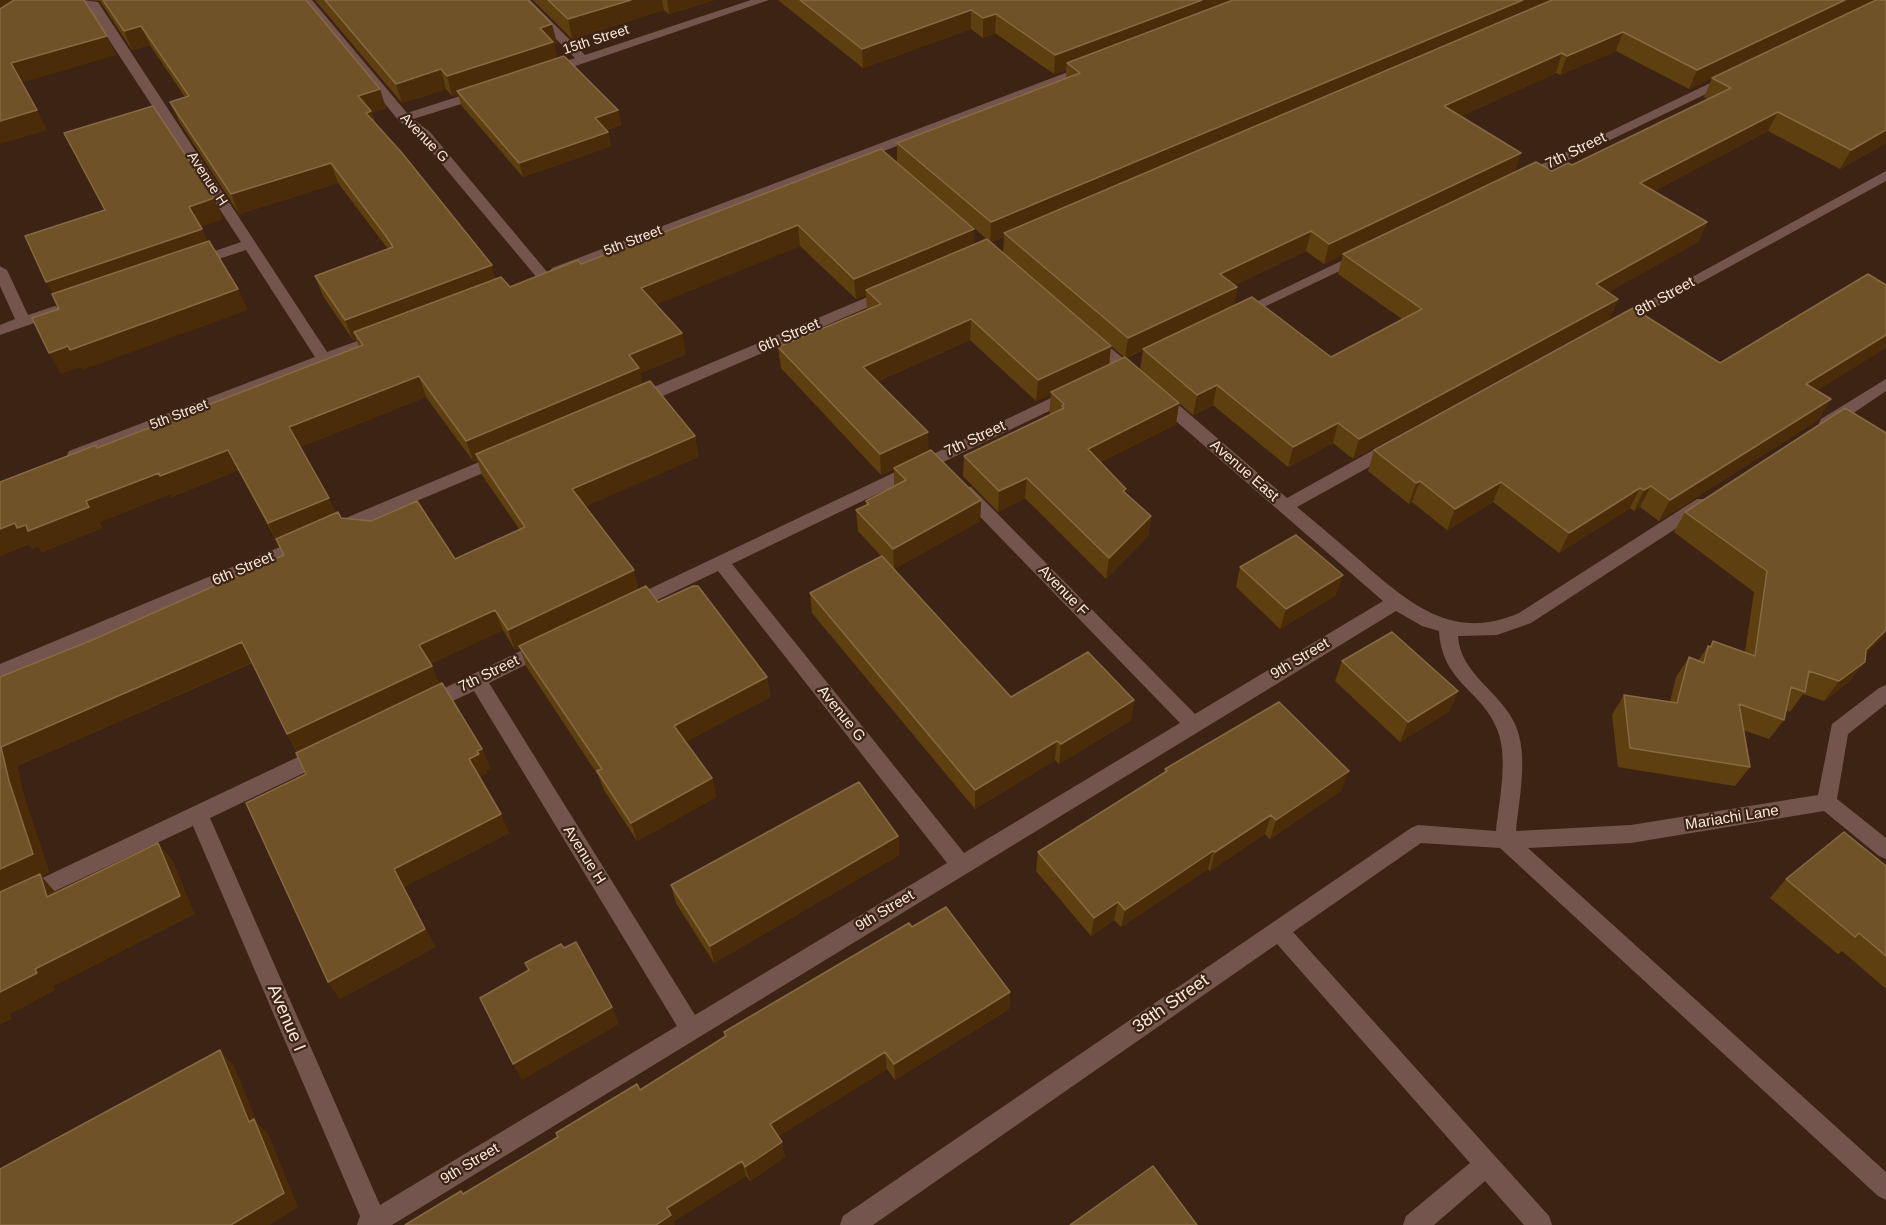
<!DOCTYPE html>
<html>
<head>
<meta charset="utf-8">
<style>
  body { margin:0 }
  canvas { display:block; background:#3d2313 }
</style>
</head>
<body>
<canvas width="1886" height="1225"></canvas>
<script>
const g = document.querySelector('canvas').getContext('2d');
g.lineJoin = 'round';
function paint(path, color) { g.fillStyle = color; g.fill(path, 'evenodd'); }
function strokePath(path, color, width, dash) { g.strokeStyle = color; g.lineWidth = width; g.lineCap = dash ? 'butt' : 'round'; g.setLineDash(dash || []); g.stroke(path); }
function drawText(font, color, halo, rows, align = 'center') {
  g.font = font + ' Arial,sans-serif'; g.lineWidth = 4.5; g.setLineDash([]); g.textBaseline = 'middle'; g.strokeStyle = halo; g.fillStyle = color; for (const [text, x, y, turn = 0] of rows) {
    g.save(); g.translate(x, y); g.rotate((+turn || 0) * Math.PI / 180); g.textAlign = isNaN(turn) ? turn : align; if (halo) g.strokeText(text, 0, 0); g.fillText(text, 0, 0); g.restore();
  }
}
const lane = new Path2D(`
  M83 0 98 2 327 352 382 332 390 337 387 340 75 461 69 459 67 455 69 451 315 357 246 250 194 267 187 263 189 260 241 242Z
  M300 0H312L407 113 479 90H487V96L413 119 430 132 548 273 550 276 548 279H538L420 138 399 121Z
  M517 0H530L585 55 751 0H769L549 75 543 71 545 68 575 58Z
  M1089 64 1093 65V71L562 274H552L550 271 552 268Z
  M1729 74 1733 75V81L1529 179H1519L1517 176Z
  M1886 171V181L1623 325H1613L1610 322Z
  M1362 251 1369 255 1367 258 1243 317H1233L1231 314Z
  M0 266 7 270 28 315 55 306 60 308 62 311 60 314 0 335V325L15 319 0 286Z
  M889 288 894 290 896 293 894 296 642 405 636 406 628 401 630 397Z
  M1091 334 1096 336 1140 372 1142 376 1140 380H1128L1086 342 1083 339Z
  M1886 379V391L1833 427H1821L1819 423 1821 419Z
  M1072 388 1078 389 1080 393 1078 397 732 564 964 853 1180 723 959 495 957 491 959 487H971L1195 714 1383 601 1154 402 1152 398 1154 394H1166L1287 498 1386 443H1398L1400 447 1398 451 1297 507C1320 526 1342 545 1364 564 1410 604 1454 642 1519 613L1697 499H1709L1711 503 1709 507 1531 623 1497 635 1458 636C1460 674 1500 691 1515 724 1529 755 1519 798 1516 831L1631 825 1818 795 1832 724 1879 688 1886 685V704L1848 734 1837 799 1886 838V859L1879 856 1824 811 1631 843 1528 848 1886 1172V1200L1878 1196 1500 848 1421 843 1293 932 1549 1216 1552 1225H1524L1485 1181 1434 1225H1403L1406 1216 1470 1163 1277 944 873 1225H840L843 1216 1411 828 1418 825 1496 831C1499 800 1509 758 1497 729 1482 690 1442 683 1439 631L1422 626 1396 611 392 1225H357L360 1216 193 826 0 917V898L317 748 324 746 331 748 334 754 331 760 210 818 380 1205 677 1026 474 691 427 713 420 710 418 705 420 700 539 642H551L554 647 551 652 489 683 695 1015 947 863 718 571 632 612 626 610 623 605 626 600Z
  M503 452 509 454 511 458 509 462 341 533 335 535 326 529 329 525Z
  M304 537 310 539 313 543 310 547 0 679V664Z`);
const wall = new Path2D(`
  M87 0H306L386 108 372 113 375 122 495 279 510 287 897 163V143L1066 78V70L1054 74 995 33 983 38 971 29 863 68 778 0H1876L1886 143 1840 169 1768 131 1654 191 1707 222 1698 242 1608 292 1618 299 1609 319 1353 459 1333 443 1288 467 1213 405 1193 415 1179 403 1176 424 1100 462 1126 493 1151 516 1148 536 1106 579 1025 498 998 512 963 476 964 456 1051 414 1049 413 1051 394 1036 401 970 340 878 381 929 451 981 500 980 521 894 569 1011 697 1134 700 1131 720 1059 764 1055 760 975 809 812 613 810 593 882 557 858 531 856 510 866 505V501L894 487V469L881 475 781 368 778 347 867 310 866 295 856 299 800 246 656 304 686 354 640 373 642 384 695 436 698 457 585 506 638 589 767 677 770 697 685 742 712 778 716 797 637 841 604 790 598 775 526 666 520 648 515 650 503 630 430 664 440 685 482 749 490 768 486 770 487 773 480 777 509 833 404 887 435 947 340 999 328 982 306 774 297 752 287 734 252 663 17 766 25 800 49 872 41 876 56 893 158 843 173 862 194 914 53 986 55 990 9 1014 11 1019 0 1024V677L90 641 284 555 238 470 172 497 170 494 99 522 102 528 42 552 38 546 32 549 29 544 0 556V482L97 448 359 347 356 339 353 340 323 296 315 276 388 249 338 183 239 214 179 121 170 102 185 97 150 45 132 50 100 1ZM1616 51 1689 89 1712 78 1704 97 1707 99 1572 165 1552 171 1515 172 1461 116 1556 73 1560 75ZM957 214 987 239 974 244ZM1004 237 1003 253 991 242ZM1306 251 1324 264 1343 254 1338 274 1402 319 1331 357 1234 306 1237 287 1235 285ZM1111 346 1124 357 1109 365ZM1143 350 1140 370 1126 358ZM426 397 473 461 477 460 482 475 520 530 455 559 341 518 336 513 300 447Z
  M315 0H528L557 43 554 44 557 58 618 110 621 125 606 130 608 132 611 146 523 177 461 105 458 94 452 96 446 89 402 103Z
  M533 0H714L669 14 664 10 572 39Z
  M1720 363 1817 391 1831 399 1818 420 1659 521 1640 507 1634 511 1630 508 1559 553 1493 502 1447 530 1412 502 1409 504 1368 471 1374 450Z
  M1845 408 1866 655 1850 681 1824 701 1803 694 1790 712 1786 710 1784 720 1769 739 1743 730 1750 767 1735 786 1618 767 1612 715 1624 695 1670 702 1676 677 1689 657 1698 661 1708 646 1709 647 1713 641 1745 652 1754 592 1674 532 1685 512Z
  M1240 567 1336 595 1280 629 1236 587Z
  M1342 661 1458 691 1449 711 1400 742 1335 681Z
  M1165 769 1342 790 1270 839 1265 834 1210 871 1208 869 1121 927 1114 920 1091 936 1036 871 1038 852 1164 773Z
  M898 836 899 855 714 963 676 903 671 885Z
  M1886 866V989L1842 951 1838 954 1770 898 1786 879Z
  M912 927 1010 992 1009 1009 895 1080 887 1069 778 1136 785 1157 750 1181 746 1176 674 1221 463 1193 640 1090 725 1037 724 1032Z`);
const shadedWall = new Path2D(`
  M0 0H32L0 19Z
  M631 0H662L664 10 572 39 568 19Z
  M667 0H714L669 14Z
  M1202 0H1250L1067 63 1066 70 1054 74 1055 55Z
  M1523 0H1562L1004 233V237L990 242 991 222Z
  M1845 0H1876L1689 89 1697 70Z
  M971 10V29L863 68 862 49Z
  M996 14 995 33 983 38V18Z
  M552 24 557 43 554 44 558 61 457 91 458 94 452 96 447 76 540 28Z
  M141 26 150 45 132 50 124 31Z
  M1623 32 1616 51 1560 75 1567 56Z
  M107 36 116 55 21 83 11 63Z
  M1562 53 1556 73 1439 126 1444 106Z
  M441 69 446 89 402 103 396 84Z
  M380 89 386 108 372 113 377 131 373 132 358 96Z
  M37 110 47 130 0 144V121Z
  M618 110 621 125 598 132 595 118Z
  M1778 112 1768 131 1631 203 1640 183Z
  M1886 130V143L1840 169 1851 150Z
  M608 132 611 146 523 177 519 163Z
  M1521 153 1515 172 1324 264 1329 244Z
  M331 163 338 183 239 214 231 194Z
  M214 198 223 219 198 228 189 207Z
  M1707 222 1698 242 1588 304 1596 284Z
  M798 225 800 246 645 309 641 288Z
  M202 229 212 250 58 302 46 282Z
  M974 229V249L866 290V295L856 299 854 279Z
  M1311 231 1306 251 1217 294 1220 274Z
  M492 265 497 285 354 332 356 339 353 340 345 320Z
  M1237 287 1234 307 1125 358 1128 338Z
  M238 289 248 310 82 370 80 367 61 374 49 353Z
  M1618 299 1609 319 1353 459 1359 439Z
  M971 319 970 340 864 387 863 367Z
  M682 333 686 354 640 373 643 389 476 454 477 460 473 461 466 441 629 355Z
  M1886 335V348L1794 405 1806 384Z
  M1111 346 1109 366 1051 392V394L1036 401 1038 380Z
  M419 376 426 397 298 448 289 427Z
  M1217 385 1213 405 1193 415 1197 395Z
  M1831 399 1818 420 1659 521 1670 500Z
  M1179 403 1176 424 1086 469 1088 449Z
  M1338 423 1333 443 1288 467 1293 447Z
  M928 432 929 452 881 475 880 454Z
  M695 436 698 457 578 510 572 489Z
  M228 450 238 470 172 497 170 494 99 522 102 528 42 552 38 546 32 549 29 544 0 556V529L159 473Z
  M1027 478 1025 498 998 512 999 491Z
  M1420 481 1412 502 1409 504 1416 483Z
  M1501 482 1493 502 1447 530 1455 509Z
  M1651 486 1640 507 1634 511 1644 490Z
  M1640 488 1630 508 1559 553 1569 533Z
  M329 498 339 518 278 544 268 523Z
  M981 500 980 521 894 569 893 549Z
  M1151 516 1148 536 1106 579 1109 558Z
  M634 570 639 591 515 650 508 630Z
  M1343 575 1336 595 1280 629 1286 609Z
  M495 610 503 630 428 665 419 645Z
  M1886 630V634L1851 670 1866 650Z
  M242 642 253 662 17 766 25 800 49 872 41 876 56 893 64 915 0 896V869L9 781 1 747Z
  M1865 662 1850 681 1824 701 1839 681Z
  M432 666 440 686 298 753 287 734Z
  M767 677 770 697 678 746 674 726Z
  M1458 691 1449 711 1400 742 1408 722Z
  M1134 700 1131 720 1059 764 1061 744Z
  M1057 741 1055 760 975 809V790Z
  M482 749 490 768 486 770 487 773 478 778 469 759 477 751Z
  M1349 771 1342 790 1270 839 1276 820Z
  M712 778 716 797 637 841 631 823Z
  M501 814 509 833 404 887 435 947 340 999 328 982 394 869Z
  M1271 815 1265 834 1210 871 1215 852Z
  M898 836 899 855 714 963 710 946Z
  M158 843 173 862 194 914 53 986 55 990 9 1014 11 1019 0 1024V992L35 969Z
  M1213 851 1208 869 1121 927 1125 910Z
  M1118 902 1114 920 1091 936 1094 918Z
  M1010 992 1009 1009 895 1080 894 1064Z
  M612 1007 619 1024 522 1080 513 1064Z
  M220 1050 234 1066 257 1122 268 1134 298 1207 269 1225H231L249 1122Z
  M885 1052 887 1069 774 1139 770 1124Z
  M782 1142 785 1157 750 1181 745 1167Z
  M742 1161 746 1176 674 1221 675 1225H656L667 1208Z`);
const building = new Path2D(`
  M14 0H84L107 36 11 63 37 110 0 121V9Z
  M103 0H306L380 89 358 96 371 111 366 113 402 153 492 265 345 320 315 276 393 247 386 236 331 163 231 194 170 102 189 96 141 26 124 31Z
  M325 0H528L552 24 540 28 553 42 447 76 441 69 396 84Z
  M548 0H631L568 19Z
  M800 0H1202L1055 55 996 14 983 18 971 10 862 49Z
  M1233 0H1523L991 222 897 143 1080 73 1067 63Z
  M1552 0H1845L1697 70 1623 32 1567 56 1562 53 1444 106 1521 153 1329 244 1311 231 1220 274 1237 287 1128 338 1004 233Z
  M1876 0H1886V130L1851 150 1778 112 1640 183 1707 222 1596 284 1618 299 1359 439 1338 423 1293 447 1217 385 1197 395 1143 349 1252 297 1331 357 1422 309 1343 254 1536 162 1552 171 1568 163 1572 165 1731 88 1712 78Z
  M564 56 618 110 595 118 608 132 519 163 457 91Z
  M153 106 214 198 189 207 202 229 46 282 25 236 105 210 64 133Z
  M881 149 974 229 854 279 798 225 641 288 682 333 629 355 639 368 466 441 419 376 289 427 329 498 268 523 228 450 160 476 159 473 86 501 89 507 28 531 26 525 17 528 15 523 0 529V482L96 445 97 448 363 345 354 332 501 277 510 287 578 260 581 264Z
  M987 239 1111 346 1038 380 971 319 863 367 928 432 880 454 778 347 881 304 866 290Z
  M209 241 238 289 70 350 68 346 49 353 32 318 59 309 52 294Z
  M1868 274 1886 285V335L1806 384 1831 399 1670 500 1651 486 1644 490 1640 488 1569 533 1501 482 1455 509 1420 481 1416 483 1374 450 1633 308 1720 363Z
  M1125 357 1179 403 1088 449 1126 489 1123 491 1151 516 1109 558 1027 478 999 491 964 456 1064 408 1062 406 1064 404 1051 392Z
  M650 381 695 436 572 489 634 570 508 630 495 610 419 645 432 666 287 734 242 642 1 747 9 781 33 854 0 869V677L90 641 284 555 276 539 338 512 341 518 371 521 417 501 455 559 525 527 476 454Z
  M1845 408 1886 433V630L1866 650 1865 662 1839 681 1809 671 1805 692 1791 687 1784 720 1739 704 1750 767 1630 748 1624 695 1677 703 1689 657 1704 663 1708 646 1711 647 1713 641 1755 656 1767 571 1685 512Z
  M931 450 981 500 893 549 856 510 869 504 866 501 906 480 894 468Z
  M1296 535 1343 575 1286 609 1240 567Z
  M882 556 1011 697 1088 652 1134 700 1061 744 1057 741 975 790 810 593Z
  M646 586 658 602 693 586H698L767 677 674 726 712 778 631 823 597 771 602 769 519 646Z
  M1392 632 1458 691 1408 722 1342 661Z
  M442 683 482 749 477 751 479 754 469 759 501 814 394 869 425 929 328 982 246 803 306 774 296 753Z
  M1279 702 1349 771 1276 820 1271 815 1215 852 1213 851 1125 910 1118 902 1094 918 1038 852 1167 771 1165 769Z
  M859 782 898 836 710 946 671 885Z
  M1844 832 1886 866V956L1859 933 1855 937 1786 879Z
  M158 843 180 896 35 969 37 973 0 992V892L40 874 47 897Z
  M946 907 1010 992 894 1064 885 1052 770 1124 782 1142 745 1167 742 1161 667 1208 671 1215 656 1225H405L461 1191 463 1194 558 1137 556 1133 637 1084 640 1090 726 1036 724 1032 909 923 912 927Z
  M576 942 612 1007 513 1064 480 998 529 970 525 963 561 944 564 948Z
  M220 1050 249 1122 254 1119 284 1193 231 1225H0V1169Z
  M1153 1166 1197 1225H1070Z`);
const farStreetnames = [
  ["15th Street",596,40,-18],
  ["Avenue G",424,138,46],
  ["Avenue H",207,179,57],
  ["5th Street",633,241,-21],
  ["5th Street",179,415,-21]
];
const streetNames = [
  ["7th Street",1576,151,-26],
  ["8th Street",1665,297,-29],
  ["6th Street",789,336,-23],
  ["7th Street",975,439,-25],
  ["Avenue East",1244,471,41],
  ["6th Street",243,569,-23],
  ["Avenue F",1063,591,46],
  ["9th Street",1300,659,-31],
  ["7th Street",489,674,-26],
  ["Avenue G",841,714,51],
  ["Mariachi Lane",1732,818,-9],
  ["Avenue H",584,855,58],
  ["9th Street",885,911,-31],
  ["9th Street",470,1164,-31]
];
const nearStreetnames = [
  ["38th Street",1171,1004,-35],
  ["Avenue I",286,1018,67]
];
paint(lane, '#73554e');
paint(wall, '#5e4010');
paint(shadedWall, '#4a2d08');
paint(building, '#6f5227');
strokePath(building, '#856a43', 1.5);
drawText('14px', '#fbe9de', '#3d2313', farStreetnames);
drawText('15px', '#fbe9de', '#3d2313', streetNames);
drawText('18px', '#fbe9de', '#3d2313', nearStreetnames);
</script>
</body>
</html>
